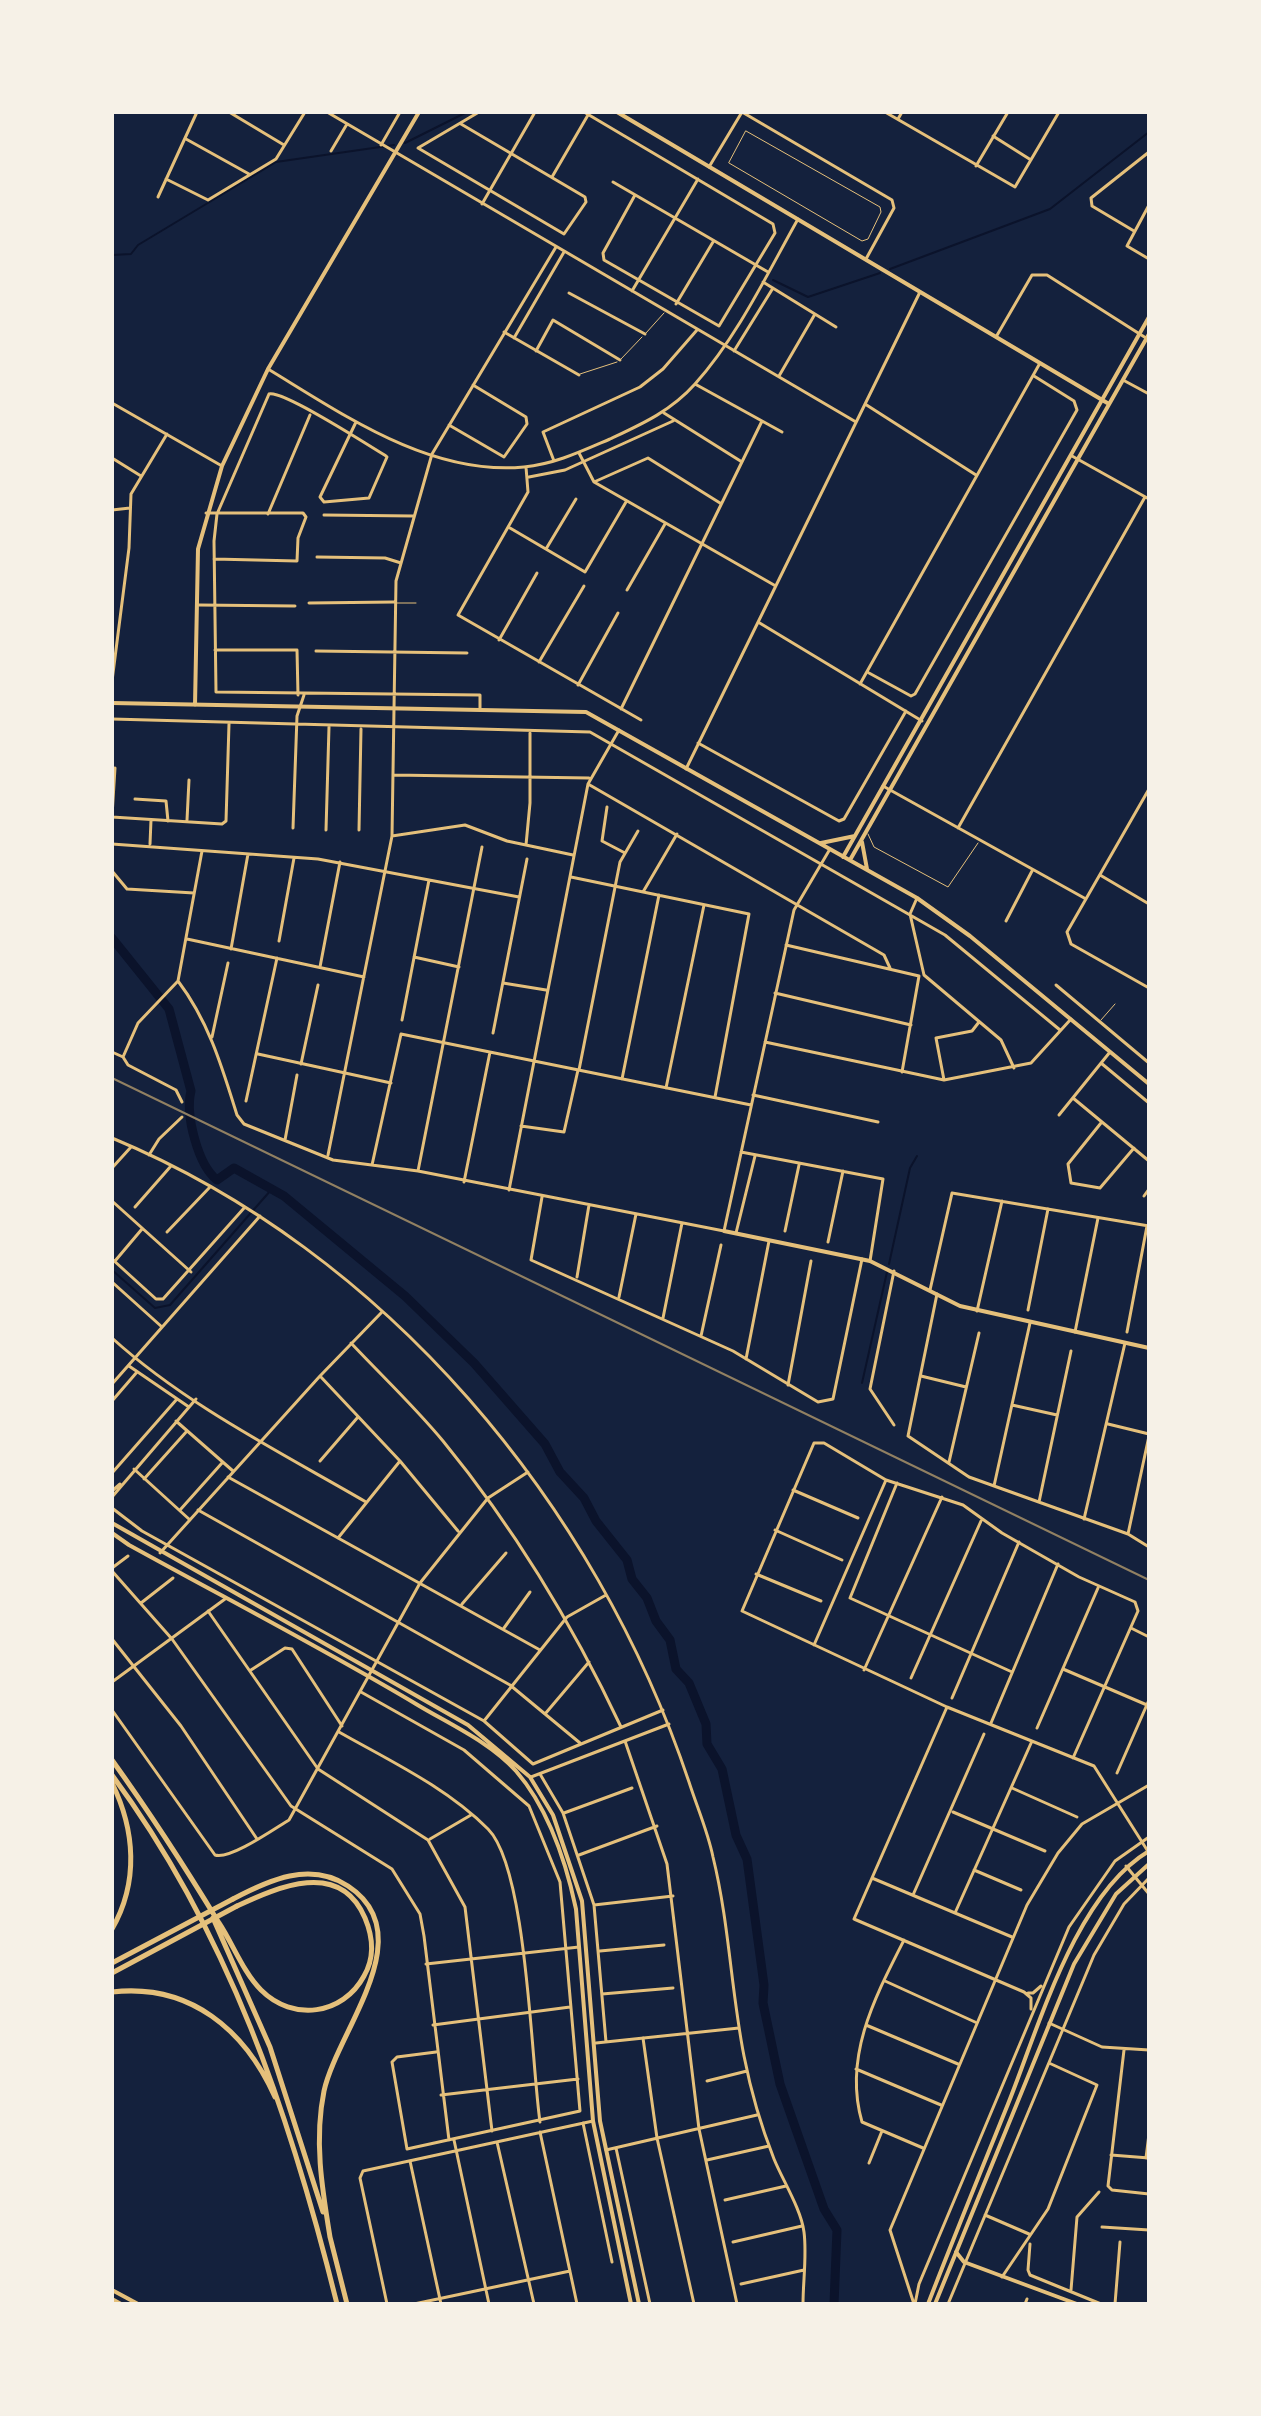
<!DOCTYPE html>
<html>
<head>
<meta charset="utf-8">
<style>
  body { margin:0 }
  #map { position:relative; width:1261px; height:2416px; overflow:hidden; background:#14213d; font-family:"Titillium Web",sans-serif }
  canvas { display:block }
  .frame { position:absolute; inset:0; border:114px solid #f6f1e7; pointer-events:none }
</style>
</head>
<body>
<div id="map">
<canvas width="1261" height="2416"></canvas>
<div class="frame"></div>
</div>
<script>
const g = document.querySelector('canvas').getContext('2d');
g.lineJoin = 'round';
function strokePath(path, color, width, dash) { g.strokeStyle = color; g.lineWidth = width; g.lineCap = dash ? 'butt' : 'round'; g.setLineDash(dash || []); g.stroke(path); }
const stream = new Path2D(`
  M405 143 467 112
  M112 255 131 254 138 245 276 162 394 145
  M890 269 1050 209 1149 132
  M773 280 808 297 880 273
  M889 1264 910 1168 917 1156
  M112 1270 155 1308 170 1305 271 1190
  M862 1383 887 1272`);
const river = new Path2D(`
  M112 938 169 1009 191 1091C185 1115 198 1165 217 1180L234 1168 284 1196 405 1296 474 1363 545 1444 560 1472 584 1498 596 1521 627 1560 632 1579 647 1598 656 1621 670 1640 676 1669 689 1683 706 1724 707 1744 722 1769 736 1835 747 1859 764 1985 763 2003 780 2084 824 2209 837 2230 834 2304`);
const service = new Path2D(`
  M746 131 880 207 881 212 868 239 862 241 729 163Z
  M646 333 664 313
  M621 359 642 337
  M580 374 617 362
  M396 603H416
  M868 834 874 847 948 887 978 843
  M1101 1020 1115 1004`);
const minor = new Path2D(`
  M229 112 284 145
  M327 112 856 422
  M584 112 773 224 775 233 719 326 604 260 603 253 635 195
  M742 112 892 200 894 208 866 259
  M885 112 1015 187 1059 112
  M898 119 902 112
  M461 124 585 197 586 202 564 234 418 148 479 112
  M993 136 1031 160
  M186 139 249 174
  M381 145 400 112
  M331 151 347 124
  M976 166 1008 112
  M709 167 742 112
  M552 177 588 115
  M166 179 208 200 276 159 305 112
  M613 182 768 272
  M158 197 197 112
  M482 204 535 112
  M1149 205 1127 246 1149 259
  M1134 231 1092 206 1091 198 1149 152
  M763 282 836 327
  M632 291 698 179
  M569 293 645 334
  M676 304 713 242
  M504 332 579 375
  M996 337 1032 275H1047L1146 338
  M514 338 564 252
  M536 351 553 320 620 360
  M734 351 773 288
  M268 369C344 415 430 476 524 467 555 464 582 451 610 439 642 424 671 411 695 384 738 336 767 274 798 219
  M779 376 815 314
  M1123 380 1149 394
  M695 384 782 432
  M112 403 222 466
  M865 404 976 475
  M664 413 742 462
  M356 422 320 497 324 502 369 498 387 457 386 456C368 445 283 390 269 394L217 514 214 541 216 692 480 695V710
  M449 425 504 457 527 424 526 417 473 385
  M579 453 594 482 774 585
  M1072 456 1149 499
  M112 458 141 476
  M554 461 543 432 640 387 663 369 697 330
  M526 467 528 492 458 615 641 720
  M529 477 565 470 673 421
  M594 482 648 458 720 503
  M112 510 130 508
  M206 513H303L306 517 298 538 297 561 214 559
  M268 514 310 415
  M324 515 413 516
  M510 528 585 572 626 502
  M546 549 576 499
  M317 557 385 558 401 563
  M627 590 665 524
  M309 603 394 602
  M199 605 295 606
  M758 622 922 721
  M499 640 537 573
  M215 650H297L298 695
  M316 651 467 653
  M539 662 584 586
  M869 673 911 696 915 694 1077 410 1074 401 1034 376
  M112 681 129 548 131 494 167 434
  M860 684 1040 363
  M578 685 618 613
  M621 709 762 421
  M112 719 590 732 945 935 1060 1030
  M698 743 839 821 844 819 906 711
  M686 769 920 292
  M393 775 589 778
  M588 784 884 955 890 968
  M883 786 1086 899
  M1149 789 1067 932 1071 944 1149 988
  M135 799 166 801 168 821
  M607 807 602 841 625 853
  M112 816 115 768
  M112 817 222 824 226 821 229 724
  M187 820 189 780
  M293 828 297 716 304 695
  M958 828 1145 497
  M326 830 329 727
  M359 830 361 729
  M392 836 465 825 507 841 573 855
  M112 844 318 859 519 897
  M150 844 151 820
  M526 845 530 803V733
  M112 871 127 889 194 893
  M1100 875 1149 904
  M571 877 749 914 715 1097
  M643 892 677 834
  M917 898 910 914 924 975 1001 1040 1014 1068
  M1006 921 1032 871
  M187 939 364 977
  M279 941 294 858
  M786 945 919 976 902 1072
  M231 949 248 854
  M414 957 459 967
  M320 967 340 862
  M178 981 202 851
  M503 983 546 990
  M1056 985 1149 1063
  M775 993 911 1025
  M402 1020 429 880
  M493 1033 527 859
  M212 1037 228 963
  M765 1042 944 1080 1031 1063 1071 1019
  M112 1052 123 1057 128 1065 176 1090 182 1102
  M258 1054 391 1083
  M123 1057 138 1023 178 981C209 1022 222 1067 237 1115L244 1124 333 1160 418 1171 724 1231 794 910 830 849
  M1101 1063 1149 1103
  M301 1064 318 985
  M579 1070 620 862 638 831
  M622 1079 659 895
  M944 1080 936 1038 972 1031 979 1022
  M666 1088 704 905
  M753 1095 878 1122
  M1073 1098 1149 1161
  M246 1101 277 958
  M1059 1115 1110 1052
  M1101 1123 1068 1164 1071 1183 1100 1188 1134 1148
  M521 1126 564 1132 578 1070
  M112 1138C386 1252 596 1504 689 1782 697 1807 708 1832 713 1857 729 1922 731 1990 744 2056 751 2092 761 2126 774 2159 783 2181 801 2209 804 2232 807 2255 803 2281 803 2304
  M285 1140 297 1075
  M741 1152 883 1179 870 1261
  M149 1155 159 1139 182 1117
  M328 1155 392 836 396 581 432 454 556 247
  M372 1165 401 1034 751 1105
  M112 1168 131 1147
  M418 1171 482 847
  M464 1182 490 1052
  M509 1190 588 784 619 730
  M1144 1196 1149 1189
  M542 1197 531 1260 733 1351 818 1402 833 1399 862 1259
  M112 1201 191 1272
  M135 1207 171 1166
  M785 1231 799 1165
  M167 1232 210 1187
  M736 1233 755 1156
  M828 1242 843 1171
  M112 1259 156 1299H163L245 1207
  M115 1261 142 1229
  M577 1277 589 1205
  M112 1282 162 1327
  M930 1290 952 1193 1149 1226
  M937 1294 908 1436 969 1477 1128 1534 1149 1547
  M619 1297 636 1214
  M1028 1310 1048 1209
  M977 1311 1002 1201
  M663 1318 682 1223
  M1075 1332 1098 1218
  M1127 1332 1147 1226
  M701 1336 721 1245
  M112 1338C186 1405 280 1452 366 1502
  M351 1343C382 1376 415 1407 443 1441 515 1529 573 1625 621 1727
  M746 1359 769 1241
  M129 1366 189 1407
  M320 1376 400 1461 458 1531
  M921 1376 966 1387
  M112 1384 260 1216
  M788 1385 811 1261
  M112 1401 137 1372
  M1012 1405 1057 1415
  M176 1421 233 1471
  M1108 1424 1149 1434
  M894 1425 870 1389 894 1271
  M320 1461 358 1417
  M949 1462 979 1333
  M134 1469 190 1520
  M112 1473 177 1399
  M228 1477 540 1650
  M144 1479 187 1431
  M897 1483 850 1598 1012 1672
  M994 1486 1030 1323
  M793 1490 858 1518
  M112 1491 120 1484
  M112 1497 196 1399
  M1039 1502 1071 1351
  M112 1508 142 1531 484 1721 533 1764 663 1710
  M180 1510 222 1463
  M198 1510 510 1685 580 1743
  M1084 1519 1125 1343
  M775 1530 842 1560
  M1128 1534 1149 1436
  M338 1538 400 1461
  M160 1553 320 1376 382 1312
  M112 1568 128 1556
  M112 1571 172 1639 291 1806 392 1869 420 1914 424 1936 449 2140
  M756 1574 821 1601
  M141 1603 173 1578
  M462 1604 506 1553
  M208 1611 318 1769 428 1840 465 1907 492 2131
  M504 1628 530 1592
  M1131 1628 1149 1637
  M112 1639 181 1726 257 1839
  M814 1645 886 1480
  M1063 1669 1147 1705
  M251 1670 285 1648 292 1649 342 1726
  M864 1670 942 1497
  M911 1678 981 1521
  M112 1682 225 1599
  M361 1692 464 1750 529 1806 560 1882 580 2111 407 2149 392 2062 397 2057 436 2052
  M952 1698 1019 1542
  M947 1707 854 1919 1024 1992 1031 1998V2009
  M112 1710 215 1855C230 1860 274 1829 289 1820L420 1583 488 1498 528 1472
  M545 1714 589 1662
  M484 1721 567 1617 606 1595
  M991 1723 1058 1564
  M1037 1728 1098 1588
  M339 1732C390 1761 446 1787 488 1829 527 1868 531 2059 540 2122
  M625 1741 667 1864 699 2129 737 2304
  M1073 1758 1138 1611 1135 1602 1079 1577 1002 1533 963 1505 886 1480 824 1443H814L742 1611 947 1707 1094 1766 1149 1853
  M1117 1773 1149 1700
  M540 1774 563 1813 594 1905 606 2042
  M531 1777 669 1724
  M1012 1788 1077 1817
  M953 1812 1045 1851
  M564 1813 632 1788
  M430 1839 471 1815
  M579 1855 657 1826
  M1126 1866 1149 1894
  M974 1870 1021 1890
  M872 1878 1012 1937
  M913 1895 984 1734
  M594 1905 673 1896
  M955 1913 1032 1741
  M904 1940C875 1997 843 2057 862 2122L923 2148
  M600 1951 664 1945
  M426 1964 579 1947
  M885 1981 975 2022
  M1028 1993H1033L1041 1986
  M602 1994 673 1988
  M1049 2023 1102 2047 1149 2050
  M433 2025 570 2007
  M866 2025 958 2064
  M643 2038 657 2138 694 2304
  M596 2043 739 2028
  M1124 2050 1108 2186 1112 2190 1149 2194
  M856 2069 941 2105
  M707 2081 747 2071
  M441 2095 578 2079
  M583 2123 612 2262
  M540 2132 577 2304
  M454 2140 489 2304
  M497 2142 534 2304
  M616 2148 650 2304
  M606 2150 757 2115
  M1111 2155 1149 2158
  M1146 2158 1149 2134
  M707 2160 769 2146
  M410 2161 441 2304
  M869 2163 882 2131
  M725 2200 786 2186
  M985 2215 1029 2234
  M1102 2227 1149 2230
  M733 2242 802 2226
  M1030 2244 1028 2270 1030 2275 1101 2304
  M1002 2277 1048 2209 1097 2085 1049 2063
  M741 2284 804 2270
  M1071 2290 1077 2217 1099 2192
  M387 2304 360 2178 363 2171 593 2121
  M414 2304 570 2271
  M914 2304 890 2230 1027 1905 1058 1853 1082 1824 1149 1785
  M915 2304 919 2284 1069 1927 1115 1861 1149 1837
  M948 2304 1094 1955 1124 1904 1149 1878
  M1025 2304 1027 2299
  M1115 2304 1120 2242`);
const tertiary = new Path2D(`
  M617 112 1109 404
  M112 703 586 712 917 898 970 936 1149 1084
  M195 705 198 549 222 466 268 369 419 112
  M862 842 867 869
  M821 843 855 836
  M843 857 1149 317
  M850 860 1149 334
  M724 1231 870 1261 960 1306 1149 1348
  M956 2252 964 2262 1077 2304
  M112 2290 138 2304
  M112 2299 121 2304`);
const secondary = new Path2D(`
  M112 1523 468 1725 530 1777 553 1815 582 1901 600 2121 639 2304
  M112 1533 129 1545C225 1598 322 1648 416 1704 449 1724 490 1742 516 1771 548 1808 566 1862 576 1909L593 2121 631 2304`);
const primary = new Path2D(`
  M928 2304C954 2237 981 2171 1008 2104 1039 2027 1075 1895 1149 1851
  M935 2304 1074 1964 1116 1894 1149 1864`);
const trunk = new Path2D(`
  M112 1963 233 1899
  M112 1973 237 1906`);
const motorway = new Path2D(`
  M112 1760C150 1813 185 1867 219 1923 233 1944 243 1972 261 1990 293 2022 343 2015 364 1976 375 1957 373 1937 365 1918 340 1859 278 1887 237 1906
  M112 1775C229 1933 290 2115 337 2304
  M112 1783C135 1830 139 1882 112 1929
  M233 1899C269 1880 310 1861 348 1886 423 1935 337 2031 324 2091 314 2140 322 2188 330 2237
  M213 1918 270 2047 323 2212
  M112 1992C190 1983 245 2030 275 2097
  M330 2237 347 2304`);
const rail = new Path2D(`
  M112 1078 1149 1580`);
strokePath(stream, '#0b132b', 2);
strokePath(river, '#0b132b', 9);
strokePath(service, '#e5c07b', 1);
strokePath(minor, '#e5c07b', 3);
strokePath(tertiary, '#e5c07b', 4);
strokePath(secondary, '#e5c07b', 4);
strokePath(primary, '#e5c07b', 4);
strokePath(trunk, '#e5c07b', 5);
strokePath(motorway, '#e5c07b', 5);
strokePath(rail, '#918062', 2);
</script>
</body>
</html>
